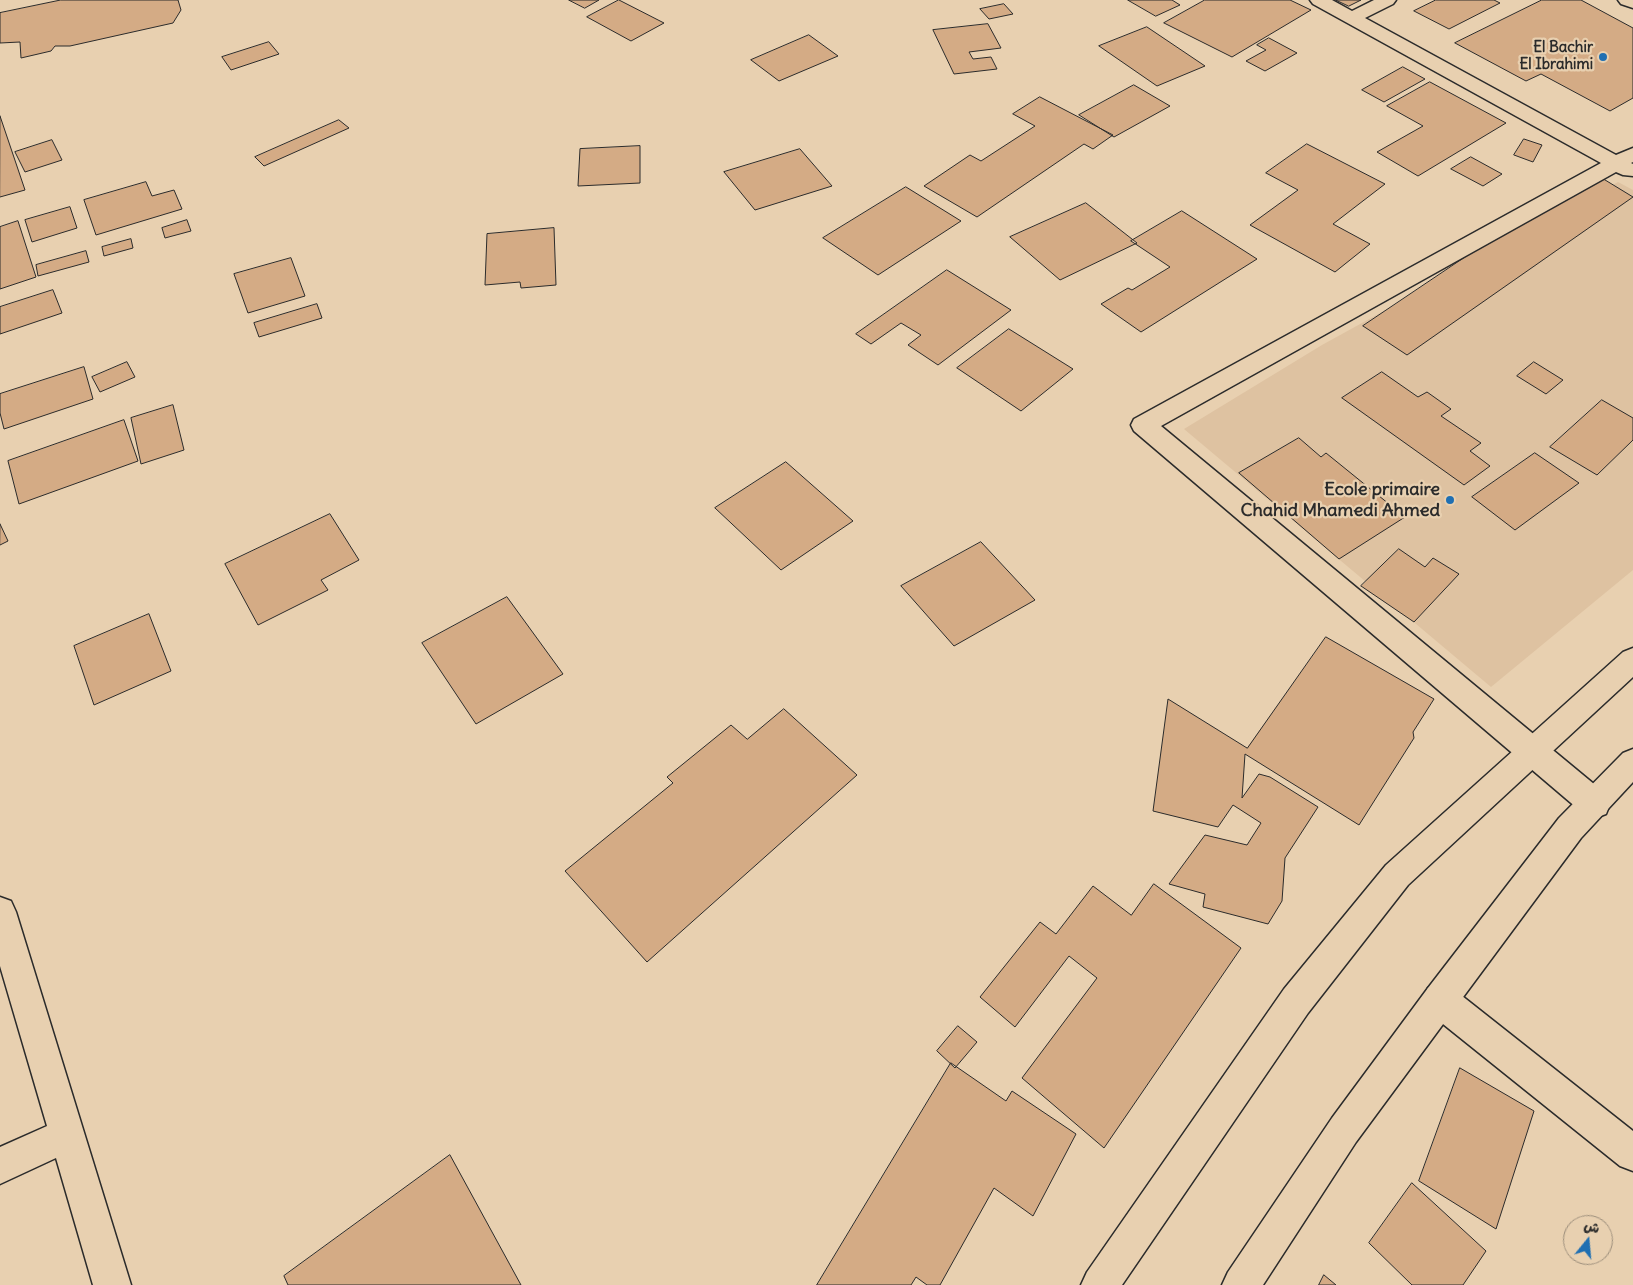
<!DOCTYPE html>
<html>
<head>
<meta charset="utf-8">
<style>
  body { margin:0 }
  #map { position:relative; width:1633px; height:1285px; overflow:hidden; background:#e8d0b0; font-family:Delius,"Playpen Sans Arabic",sans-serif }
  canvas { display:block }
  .north { position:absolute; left:1563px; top:1215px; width:50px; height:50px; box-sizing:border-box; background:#e8d0b0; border:1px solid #9c8e7b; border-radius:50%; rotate:17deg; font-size:14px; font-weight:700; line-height:20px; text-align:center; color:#2b2b2b }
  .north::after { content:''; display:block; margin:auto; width:18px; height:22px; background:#1f6fb2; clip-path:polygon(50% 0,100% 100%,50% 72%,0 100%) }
</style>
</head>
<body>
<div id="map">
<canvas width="1633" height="1285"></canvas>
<div class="north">ش</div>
</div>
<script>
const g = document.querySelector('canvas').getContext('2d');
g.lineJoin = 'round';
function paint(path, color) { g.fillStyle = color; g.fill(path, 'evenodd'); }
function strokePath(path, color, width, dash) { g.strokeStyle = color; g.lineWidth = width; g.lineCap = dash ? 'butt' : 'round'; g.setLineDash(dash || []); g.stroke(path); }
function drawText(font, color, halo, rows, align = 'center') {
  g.font = font + ' Delius,sans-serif'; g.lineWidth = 4.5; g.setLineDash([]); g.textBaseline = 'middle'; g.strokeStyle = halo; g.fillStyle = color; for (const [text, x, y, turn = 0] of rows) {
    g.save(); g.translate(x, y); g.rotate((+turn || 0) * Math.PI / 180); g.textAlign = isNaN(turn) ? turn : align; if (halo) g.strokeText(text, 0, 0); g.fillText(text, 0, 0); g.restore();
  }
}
const built = new Path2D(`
  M1618 182 1633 190V570L1491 687 1184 429 1322 345Z`);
const building = new Path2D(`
  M61 0H178L181 10 173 23 70 46H55L51 51 21 58 20 42 0 43V13Z
  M569 0H599L585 8Z
  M619 0 664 23 631 41 587 17Z
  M1128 0H1172L1180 5 1156 16Z
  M1205 0H1290L1311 10 1232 57 1164 23Z
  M1336 0H1361L1349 6Z
  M1436 0H1494L1500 3 1449 29 1414 11Z
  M1542 0H1581L1633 28V98L1610 111 1541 74 1526 81 1455 43Z
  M1004 4 1013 14 989 19 980 9Z
  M988 24 1001 48 969 52 973 59 991 57 997 69 954 74 933 30Z
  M1147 27 1205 66 1157 86 1099 46Z
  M809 35 838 56 779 81 751 60Z
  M1269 38 1297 53 1265 71 1246 61 1266 50 1257 45Z
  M269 42 279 54 231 70 222 57Z
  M1403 67 1425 79 1384 102 1362 90Z
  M1430 82 1506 123 1418 176 1377 152 1423 126 1387 106Z
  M1134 85 1170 106 1114 137 1079 115Z
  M1040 97 1113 135 1093 149 1084 144 977 217 924 186 970 155 981 161 1035 126 1013 114Z
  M0 116 25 190 0 197Z
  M339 120 349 128 264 166 255 157Z
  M1524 139 1542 145 1533 162 1514 155Z
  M52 140 62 160 25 172 15 152Z
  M1307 144 1385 184 1333 224 1370 244 1335 272 1250 225 1298 190 1266 173Z
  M640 146V183L578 186 580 149Z
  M800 149 832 186 755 210 724 172Z
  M1471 157 1502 174 1483 186 1451 169Z
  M1592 172 1633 197 1407 355 1363 326Z
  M146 182 152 196 174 190 182 209 96 235 84 200Z
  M906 187 961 221 878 275 823 238Z
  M1086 203 1137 243 1060 280 1010 237Z
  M70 207 77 228 32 242 25 220Z
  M1182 211 1257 259 1141 332 1101 304 1128 288 1132 290 1170 267 1131 241Z
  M187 220 191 231 165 238 162 228Z
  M18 221 36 277 0 289V227Z
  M554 228 556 285 521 288 520 282 485 285 487 234Z
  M131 239 133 248 104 256 102 247Z
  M86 251 89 262 38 276 36 265Z
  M291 258 305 296 248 313 234 274Z
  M947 270 1011 310 938 365 908 345 921 335 901 323 871 344 856 334Z
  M53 290 62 313 0 334V307Z
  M317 304 322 318 259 337 254 323Z
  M1009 329 1073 369 1021 411 957 368Z
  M127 362 135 377 100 392 92 377Z
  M1534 362 1563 380 1546 394 1517 376Z
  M84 367 93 399 4 429 0 413V394Z
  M1382 372 1418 397 1427 392 1451 409 1441 416 1481 443 1470 451 1490 466 1464 485 1342 398Z
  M1602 400 1633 418V440L1597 475 1550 447Z
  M173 405 184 450 141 464 131 418Z
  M124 420 138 461 19 504 8 461Z
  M1299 438 1321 457 1326 453 1405 517 1339 559 1239 473Z
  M1535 453 1579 483 1515 530 1472 497Z
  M786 462 853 521 781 570 715 508Z
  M330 514 359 560 321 580 328 590 258 625 225 564Z
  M0 524 8 541 0 545Z
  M981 542 1035 600 954 646 901 586Z
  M1399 549 1425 567 1433 558 1459 574 1414 622 1361 586Z
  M507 597 563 674 476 724 422 643Z
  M149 614 171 671 94 705 74 646Z
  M1326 637 1434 699 1413 732 1414 738 1359 825 1245 754 1242 798 1259 774 1270 777 1318 807 1285 858 1282 901 1268 924 1203 907 1205 894 1169 884 1205 835 1247 845 1261 823 1233 805 1218 827 1153 811 1168 699 1247 748Z
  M784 709 857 775 647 962 565 871 673 783 667 777 731 725 747 739Z
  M1154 884 1241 948 1104 1148 1022 1078 1097 978 1069 956 1015 1027 980 997 1040 922 1056 934 1093 886 1131 915Z
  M958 1026 977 1042 955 1068 937 1051Z
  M951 1063 1006 1101 1012 1091 1076 1134 1033 1216 994 1188 940 1285H927L916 1277 911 1285H817Z
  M1460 1068 1534 1111 1496 1229 1419 1181Z
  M450 1155 521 1285H288L284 1276Z
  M1412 1183 1486 1251 1463 1285H1412L1369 1243Z
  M1324 1275 1336 1285H1319Z`);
const street = new Path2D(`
  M1310 0H1332L1352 11 1374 0H1396L1393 4 1365 18 1616 155 1633 148V162L1631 163 1633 164V176L1623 175 1616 172 1161 426 1606 794 1610 804 1606 814 1595 818 1584 814 1134 431 1131 425 1134 419 1601 163 1313 4Z
  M1618 0H1633V8L1621 4Z
  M0 897 11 901 16 912 131 1285H93L56 1158 0 1184V1147L47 1126 0 966Z
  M1440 983 1452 988 1633 1131V1171L1620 1166 1428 1012 1423 1000 1428 988Z`);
const secondary = new Path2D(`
  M1633 648V677L1408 885 1308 1013 1122 1285H1081L1087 1272 1284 989 1386 865 1623 652Z
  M1633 749V782L1581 838 1452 1012 1356 1142 1263 1285H1222L1228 1272 1332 1118 1428 988 1559 818 1623 753Z`);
const markers = [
  [1603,57,5,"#1f6fb2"],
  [1450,500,5,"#1f6fb2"]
];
const farPoinames = [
  ["El Bachir",1593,48],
  ["El Ibrahimi",1593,65]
];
const poiNames = [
  ["Ecole primaire",1440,490],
  ["Chahid Mhamedi Ahmed",1440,511]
];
paint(built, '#dec2a1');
paint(building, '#d4ab85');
strokePath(building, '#2b2b2b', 1);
strokePath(street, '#2b2b2b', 3);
strokePath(secondary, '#2b2b2b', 3);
paint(street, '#e8d0b0');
paint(secondary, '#e8d0b0');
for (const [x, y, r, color] of markers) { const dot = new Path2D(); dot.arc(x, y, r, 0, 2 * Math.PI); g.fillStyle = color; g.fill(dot); strokePath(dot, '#e8d0b0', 2); }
drawText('bold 15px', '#2b2b2b', '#e8d0b0', farPoinames, 'right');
drawText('bold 18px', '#2b2b2b', '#e8d0b0', poiNames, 'right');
</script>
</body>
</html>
